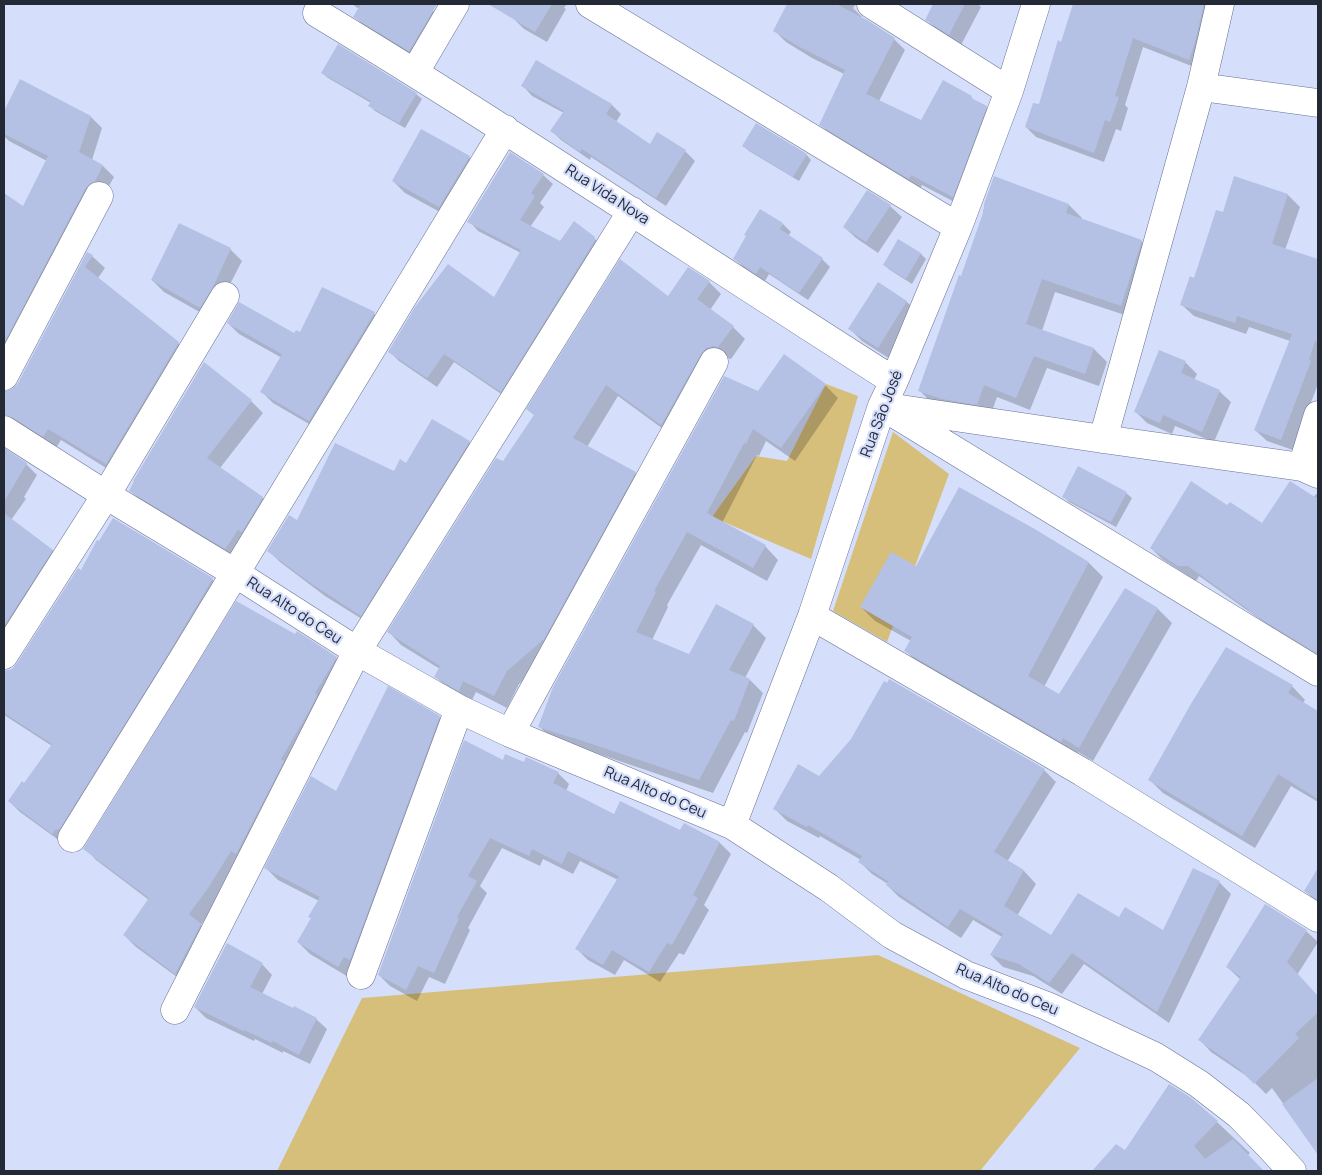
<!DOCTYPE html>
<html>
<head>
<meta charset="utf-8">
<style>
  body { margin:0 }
  #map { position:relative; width:1322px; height:1175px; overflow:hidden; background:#d5dffc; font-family:Manrope,sans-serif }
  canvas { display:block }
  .frame { position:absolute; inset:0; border:5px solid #242936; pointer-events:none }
</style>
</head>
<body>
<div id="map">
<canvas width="1322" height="1175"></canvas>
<div class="frame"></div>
</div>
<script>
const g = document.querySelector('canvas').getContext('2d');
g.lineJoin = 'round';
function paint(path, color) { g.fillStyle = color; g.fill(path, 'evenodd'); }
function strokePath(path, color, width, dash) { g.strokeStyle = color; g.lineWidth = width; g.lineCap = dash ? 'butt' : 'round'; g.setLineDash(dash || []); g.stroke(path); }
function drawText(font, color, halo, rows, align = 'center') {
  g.font = font + ' Manrope,sans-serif'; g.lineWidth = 4.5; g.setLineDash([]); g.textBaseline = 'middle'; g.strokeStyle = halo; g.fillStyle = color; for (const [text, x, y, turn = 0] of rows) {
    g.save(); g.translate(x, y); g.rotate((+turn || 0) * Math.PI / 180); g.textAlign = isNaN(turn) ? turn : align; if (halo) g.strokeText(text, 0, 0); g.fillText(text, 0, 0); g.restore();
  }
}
const green = new Path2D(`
  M826 384 858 396 811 559 712 517 756 456 787 461Z
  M893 432 949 474 887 642 833 611Z
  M878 955 1080 1048 980 1171H277L362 998Z`);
const shadow = new Path2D(`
  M352 4H431L428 8 433 11 444 22 421 62 366 28 355 17 359 9Z
  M492 4H567L564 8 566 9 547 42 524 29 513 18Z
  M789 4H856L853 8 862 17 861 18 894 39 905 50 879 101 921 121 971 97 975 101 986 107 997 118 964 207 922 185 920 189 832 136 821 125 844 74 812 58 786 42 775 31Z
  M935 4H978L981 7 961 45 938 31 926 19Z
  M1074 4H1209L1199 69 1143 47 1125 105 1128 108 1121 131 1116 129 1104 162 1036 137 1026 127 1039 106 1062 43Z
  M322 73 416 94 422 99 405 128 375 111 370 106 371 103 328 78Z
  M21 81 91 117 102 128 92 160 103 166 114 177 4 370V195L23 208 47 161 9 141 4 136V116Z
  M523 86 612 105 621 114 616 122 650 146 657 134 685 151 695 161 666 206 591 157 590 160 561 140 552 131 564 113 532 96Z
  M422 130 469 157 481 169 451 218 405 193 393 181Z
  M743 146 806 154 811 160 799 181 749 151Z
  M543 175 553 184 540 203 544 207 530 227 560 242 594 238 604 248 510 400 454 362 437 387 399 361 390 352 495 299 521 253 478 231 469 221Z
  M995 177 1069 205 1082 218 1081 220 1141 241 1155 254 1134 318 1055 292 1042 331 1094 349 1107 362 1099 386 1047 368 1030 410 997 397 990 417 933 404 919 390 961 278 984 213 983 211Z
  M1235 177 1288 195 1300 207 1285 250 1318 261V384L1293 450 1267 441 1255 430 1290 341 1249 327 1246 334 1194 316 1182 305 1195 279 1224 214Z
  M890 206 902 217 878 253 856 238 844 227Z
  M783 224 791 232 788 236 822 259 830 267 808 300 769 274 765 281 743 267 735 259Z
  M898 240 921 254 926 259 912 284 890 270 884 265Z
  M230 249 242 261 212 319 164 292 152 280Z
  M88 253 92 256 105 268 98 278 178 343 191 356 119 476 61 440 56 448 21 427 9 415 19 384Z
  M709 282 721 294 710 310 733 327 745 339 731 359 726 358 674 437 618 396 587 447 635 473 647 486 556 652 519 684 507 708 476 692 471 702 448 689 435 676 440 669 401 645 389 632 535 416 528 409 668 298Z
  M878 284 907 302 918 313 890 359 862 341 850 329Z
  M323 289 374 314 385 324 321 431 273 403 262 392 282 358 239 334 228 323 295 335 301 334Z
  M1185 362 1197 374 1194 380 1219 391 1231 402 1214 442 1175 426 1172 434 1147 423 1135 411Z
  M204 363 251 401 263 413 220 468 263 498 274 509 237 560 142 502 130 490Z
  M825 385 838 398 795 461 766 441 759 456 757 455 722 523 765 546 778 560 767 581 701 545 667 605 668 607 652 640 689 655 753 625 766 638 745 678 750 680 763 693 747 733 745 732 713 793 587 750 553 740 539 726 759 393Z
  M469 442 480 454 373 626 325 596 280 562 269 551 298 522 395 473 407 465Z
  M4 450 26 464 37 475 24 497 26 499 11 520 52 550 63 561 4 654Z
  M1126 493 1132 498 1116 527 1069 502 1063 496Z
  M1316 494 1318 495V657L1272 628 1199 576 1196 581 1162 559 1151 548 1228 507 1262 525 1313 498Z
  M1089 563 1103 577 1044 687 1060 696 1125 590 1158 609 1172 623 1093 761 1078 752 1076 755 920 665 906 651 911 641 875 621 861 607 917 568Z
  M212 579 223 590 64 844 20 812 9 801 24 784 52 746 4 715V672L11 670Z
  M336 658 348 669 219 900 201 925 212 937 188 985 136 947 124 935 149 900 96 860 85 848Z
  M1292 686 1305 700 1303 703 1318 713V802L1291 786 1255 848 1163 793 1150 780Z
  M439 717 451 729 350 978 310 954 298 942 312 918 319 901 278 880 266 868Z
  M503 761 525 764 558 773 569 784 566 791 615 815 680 832 684 825 720 843 731 854 704 905 709 910 684 955 679 953 660 982 624 960 615 975 588 960 577 949 618 880 580 861 573 874 543 859 540 866 502 848 480 886 487 893 468 928 470 930 445 984 429 977 417 1001 390 986 379 975Z
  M1044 770 1056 782 1007 862 1024 871 1036 884 1017 916 1051 937 1119 918 1163 932 1219 882 1231 894 1169 1023 1084 964 1062 994 1033 976 1003 967 991 955 1002 937 973 920 961 938 899 897 887 885 888 884 872 874 860 862 861 860 820 836 819 838 787 821 775 809 819 778Z
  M1318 871V903L1305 891Z
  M1306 931 1318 942 1297 975 1318 997V1150L1312 1144 1272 1088 1266 1094 1251 1079 1211 1052 1200 1040 1241 980 1227 967Z
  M262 964 272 975 262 994 316 1019 327 1029 310 1064 283 1051V1053L255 1039 254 1041 206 1018 195 1007Z
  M1202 1108 1250 1153 1247 1156 1262 1171H1094L1117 1146 1126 1151Z`);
const building = new Path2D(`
  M361 4H437L409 51 353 17Z
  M488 4H552L535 32Z
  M787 4H836L867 20 895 38 866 94 921 120 943 80 972 96 971 98 987 106 953 197 911 175 909 179 819 125 845 70 798 46 773 31Z
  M933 4H965L949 35 925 20Z
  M1073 4H1204L1195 42 1189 60 1133 38 1115 96 1119 97 1110 122 1105 120 1094 153 1025 127 1033 103 1039 104 1058 40 1061 42Z
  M338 44 417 93 399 123 368 106 371 101 321 73Z
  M536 60 612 104 606 114 650 144 657 132 686 150 656 198 582 149 580 152 550 131 564 111 521 86Z
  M20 79 91 116 79 152 103 165 95 181 90 183 85 189 4 343V193L23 206 48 156 4 134V111Z
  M756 123 807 154 793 177 742 146Z
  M421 129 470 156 439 207 392 181Z
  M510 152 544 174 531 193 535 196 520 220 560 241 574 221 595 237 594 239 595 240 501 392 444 354 427 378 388 352 415 307 448 264 494 297 521 250 467 222Z
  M994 176 1069 204 1066 213 1142 240 1121 306 1042 279 1026 324 1094 348 1085 374 1034 356 1016 398 984 385 977 405 942 399 918 391 959 275 961 276 984 210V204Z
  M1234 176 1288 194 1272 244 1318 259V343L1315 341 1309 360 1311 361 1281 440 1254 430 1292 334 1237 316 1235 323 1180 305 1190 276 1194 278 1216 210 1223 212Z
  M867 190 891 205 866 242 843 227Z
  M760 209 783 223 780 229 823 258 799 293 760 267 756 274 733 259 746 236 744 235Z
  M179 223 231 248 213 287 200 308 151 280Z
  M898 239 921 253 906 279 883 265Z
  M87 252 93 255 85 267 179 342 106 464 48 429 43 437 12 417 4 415V391L12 389 18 383Z
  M620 259 668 296 688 267 710 281 697 299 734 326 718 347 713 346 706 348 701 354 661 425 606 385 573 438 636 472 544 639 507 671 494 696 463 681 459 691 434 677 440 666 387 632 496 458 503 461 534 415 526 409Z
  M878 282 907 301 878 348 848 329Z
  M322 287 375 312 309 421 260 392 282 354 227 323 239 302 294 333 296 330 300 332Z
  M1159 350 1186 361 1181 373 1220 390 1202 432 1163 415 1160 423 1134 412Z
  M784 354 826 384 781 448 753 429 746 444 744 443 707 513 766 545 753 568 687 532 654 591 656 592 636 632 689 654 716 604 754 624 729 670 750 679 734 721 731 720 699 780 574 738H573L538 727 553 687 724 376 758 391Z
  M204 362 252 400 207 458 263 497 242 532 238 530 225 549 129 491 134 481H133Z
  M432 419 470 441 361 616 312 584 267 551 289 515 297 520 335 443 394 471 400 459 406 463Z
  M4 448 27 463 4 502Z
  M1078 466 1127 492 1111 522 1062 497Z
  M1191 481 1227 505 1230 502 1262 523 1290 481 1318 499V654L1248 611 1249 610 1188 566H1178L1150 548Z
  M959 487 1033 528 1089 562 1028 676 1059 694 1125 588 1158 608 1079 748 1063 738 1061 742 904 651 912 637 860 607 891 552 916 566Z
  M4 513 53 550 4 626Z
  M113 518 213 578 170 651 59 830 56 829 52 834 8 801 22 781 24 783 52 744 4 713V671L12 669 17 663 78 568 81 570 97 540 99 541Z
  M236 601 295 634 297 631 337 657 315 693 317 695 309 711 281 759 284 761 236 854 231 851 208 888 189 914 201 924 175 974 123 935 149 898 83 849Z
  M1226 647 1293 685 1288 693 1318 711V799L1278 774 1242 836 1148 780 1192 702Z
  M889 679 1045 769 994 852 1024 870 1004 906 1051 935 1078 893 1119 917 1125 907 1163 930 1193 868 1220 881 1157 1012 1072 953 1049 983 1019 964 990 955 1003 934 960 909 948 927 886 885 888 881 858 862 862 856 808 825 807 827 773 809 798 764 819 776 851 739 884 681 887 683Z
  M388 686 440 716 350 960 344 957 338 967 297 942 311 918 308 917 320 897 264 868 311 776 336 791Z
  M464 740 503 760 505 754 524 762 526 757 559 772 553 783 614 814 620 801 680 830 684 823 720 842 693 895 698 898 672 945 667 943 649 972 612 950 603 965 575 949 619 876 568 851 562 864 532 849 529 856 490 838 468 876 477 881 457 917 459 918 434 973 418 966 406 990 378 975Z
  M1318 868V900L1304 891Z
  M1265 904 1307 930 1287 962 1318 996V1012L1295 1034 1299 1038 1254 1084 1238 1068 1198 1040 1241 977 1226 967Z
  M227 943 263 963 250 987 293 1008 294 1006 317 1018 299 1055 273 1041 272 1043 244 1030 243 1031 194 1007Z
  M1318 1078V1155L1282 1104Z
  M1169 1084 1190 1097 1218 1121 1194 1146 1205 1159 1233 1139 1264 1171H1092L1116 1144 1125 1150Z`);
const minor = new Path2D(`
  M590 4 958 227
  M871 4 1009 91
  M317 13C512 131 702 259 894 381
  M415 72 455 4
  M1201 87 1318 103
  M4 376 99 196
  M882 406 1318 672
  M894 408 1103 439 1302 467 1318 474
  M4 430 106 495 235 573 357 651 459 709 510 733 732 825 829 888 892 935 966 975 1047 1006 1156 1057 1199 1084 1239 1115 1272 1149 1292 1171
  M1103 439 1201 87 1220 4
  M1302 467 1318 415
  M812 616 1082 772 1318 918
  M4 655 106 495 225 296
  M510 733 714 362
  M732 825 812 616 882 406 894 381 958 227 1009 91 1036 4
  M72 838 183 659 505 129
  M361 975 459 709
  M175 1010 357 651 632 211`);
const streetNames = [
  ["Rua Vida Nova",607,195,33],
  ["Rua São José",882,414,-69],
  ["Rua Alto do Ceu",294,611,33],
  ["Rua Alto do Ceu",655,793,23],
  ["Rua Alto do Ceu",1007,990,23]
];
paint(green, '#d6be7b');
paint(shadow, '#0003');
paint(building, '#b4c1e4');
strokePath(minor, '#677292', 29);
strokePath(minor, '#fff', 28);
drawText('15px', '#242936', '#d5dffc', streetNames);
</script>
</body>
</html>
